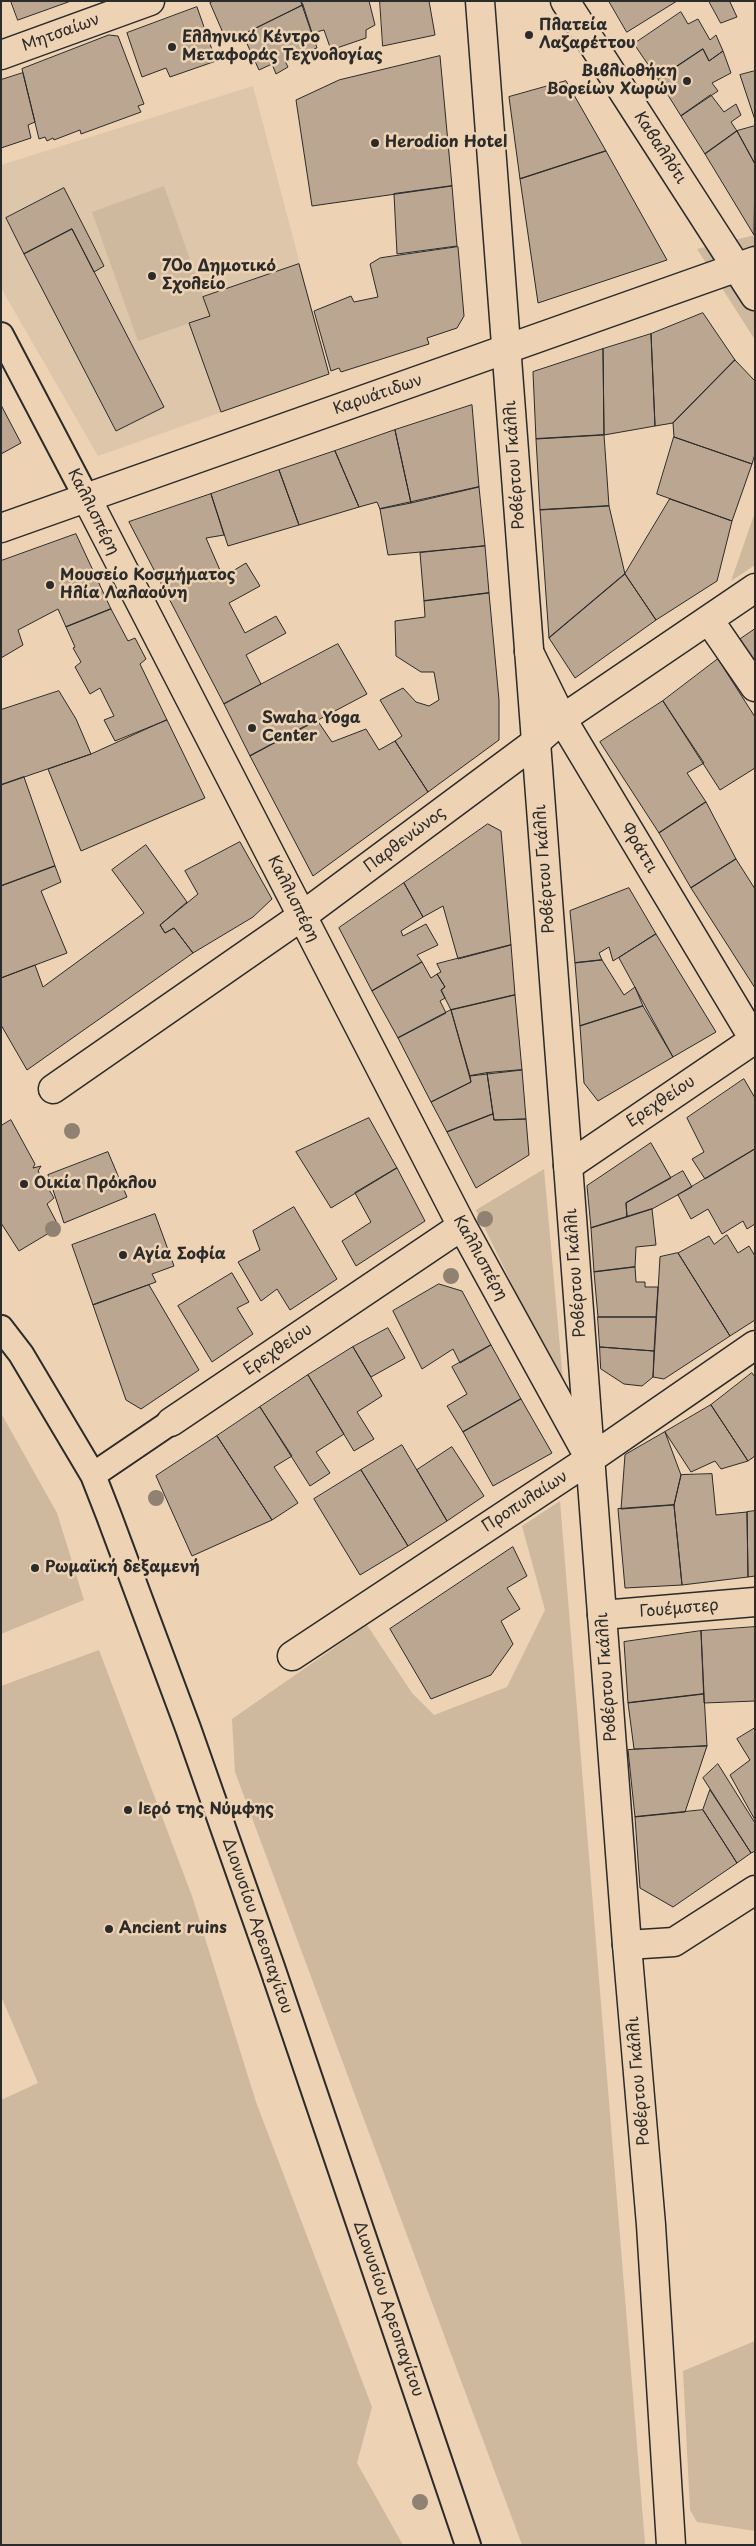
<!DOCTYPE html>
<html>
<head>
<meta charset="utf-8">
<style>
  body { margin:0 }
  #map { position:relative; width:756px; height:2546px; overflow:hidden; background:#edd3b4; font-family:"Playpen Sans",sans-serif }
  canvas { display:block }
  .frame { position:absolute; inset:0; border:2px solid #2b2b2b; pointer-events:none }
</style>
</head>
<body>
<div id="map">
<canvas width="756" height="2546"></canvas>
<div class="frame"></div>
</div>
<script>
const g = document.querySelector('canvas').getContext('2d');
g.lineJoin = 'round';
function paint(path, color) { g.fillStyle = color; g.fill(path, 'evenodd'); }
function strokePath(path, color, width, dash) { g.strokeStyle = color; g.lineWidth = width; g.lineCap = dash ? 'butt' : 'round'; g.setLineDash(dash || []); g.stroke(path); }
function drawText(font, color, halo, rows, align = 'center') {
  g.font = font + ' "Playpen Sans",sans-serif'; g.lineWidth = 5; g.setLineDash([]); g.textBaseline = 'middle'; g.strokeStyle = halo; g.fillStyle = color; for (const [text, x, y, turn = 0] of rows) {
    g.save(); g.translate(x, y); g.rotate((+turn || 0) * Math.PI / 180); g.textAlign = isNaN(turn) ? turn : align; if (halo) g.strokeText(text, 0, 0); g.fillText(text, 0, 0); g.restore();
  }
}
const built = new Path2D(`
  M253 86 329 374 98 456 1 288V165Z`);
const green = new Path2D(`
  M164 186 210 316 138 341 92 212Z
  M755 235V340L697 249Z
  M755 512V565L731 581Z
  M544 1169 564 1392 476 1210Z
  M1 1413 57 1513 84 1600 1 1634Z
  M560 1501 645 2543 644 2545H522L235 1772 232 1719 367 1625 412 1693 434 1715 507 1687 545 1610 522 1526Z
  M99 1650 192 1896 256 2102 372 2407 357 2463 403 2545H1V2100L38 2083 1 1996V1686Z
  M755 2341V2531L697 2522 690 2510 683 2371Z`);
const building = new Path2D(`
  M11 1H71L18 20Z
  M214 1H301L303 5 227 42 210 3Z
  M301 1H369L375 25 366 30V38L331 50 324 30 312 33Z
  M380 1H429L435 35 383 46Z
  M609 1H677L627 32Z
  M709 1H732L730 2 737 17 721 23Z
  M303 5 317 48 285 61 288 67 276 74 272 64 259 70 243 35Z
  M197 7 216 61 170 77 166 68 142 77 127 33Z
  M681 12 688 24 698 19 710 40 716 35 723 51 709 61 703 49 658 79 634 44Z
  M109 35 118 36 144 104 138 106 141 112 81 134 80 130 54 140 53 138 47 141 45 137 39 139 22 69Z
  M703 49 709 61 723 51 731 73 712 83 718 91 681 116 658 79Z
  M440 56 452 186 312 206 296 100 339 80Z
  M755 71V120L740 75Z
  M23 73 35 122 28 125 31 138 1 148V80Z
  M566 81 606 151 520 179 509 97Z
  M711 95 724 112 736 104 741 115 731 122 737 131 705 154 681 116Z
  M755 126V164L737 131Z
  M737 131 755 164 754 235 705 154Z
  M606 151 667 260 538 303 520 179Z
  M452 186 457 246 397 254 394 194Z
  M64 188 104 266 94 272 72 229 24 254 6 218Z
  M72 229 164 407 116 431 24 254Z
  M458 247 464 316 457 328 427 338 429 344 341 372 339 368 331 371 314 311 351 296 354 302 378 297 370 264 380 258Z
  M299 264 329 374 221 412 189 323 210 316 203 297Z
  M703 313 735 360 673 423 655 426 651 334Z
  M651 334 655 426 604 435 603 349Z
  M603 349 604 435 536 439 533 372Z
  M735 360 755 381V454L752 464 674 437 673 423Z
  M1 405 21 443 1 454Z
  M472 405 479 487 411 503 395 430Z
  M395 430 411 503 380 509 377 502 359 507 335 451Z
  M604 435 609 506 540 510 536 439Z
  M674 437 752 464 732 521 657 494Z
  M335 451 359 507 299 525 279 470Z
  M279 470 299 525 228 546 211 494Z
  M479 487 485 546 388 555 380 509Z
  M211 494 224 535 206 538 223 577 246 563 260 586 229 603 245 633 276 616 286 633 246 655 261 684 224 704 129 522Z
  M670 499 732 521 717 581 656 620 625 574Z
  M609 506 625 574 549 638 540 510Z
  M76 534 111 609 66 627 58 609 18 630 23 645 1 658V561Z
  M485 546 489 593 424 601 420 553Z
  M625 574 656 620 575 678 549 638Z
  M489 593 499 700V740L428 792 395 741 402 736 380 700 403 688 416 702 429 706 439 700 434 672H421L396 656 395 621 425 617 424 601Z
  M111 609 128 641 135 638 146 659 140 664 167 720 115 741 104 720 114 716 100 688 90 694 75 667 81 662 73 648 75 647 66 627Z
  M755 629V663L739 640Z
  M338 644 367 694 250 756 224 704Z
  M718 659 755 717V768L720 790 663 701Z
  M59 691 76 719 91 754 1 785V710Z
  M663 701 704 763 687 773 706 802 659 833 600 742Z
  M167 720 205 798 81 851 48 769 91 754Z
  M317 720 332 742 366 729 379 750 395 741 428 792 313 876 250 756Z
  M24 777 55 866 1 886V785Z
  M706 802 736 859 691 888 659 833Z
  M488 824 501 831 511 945 458 959 443 906 423 917 404 883Z
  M240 842 272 899 253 917 193 953 174 928 165 933 160 925 198 894 185 871Z
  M146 845 187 902 160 925 165 933 174 928 193 953 27 1070 1 1025V978L35 965 43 987 144 913 112 870Z
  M736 859 755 889V988L691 888Z
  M55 866 61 882 41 891 67 953 1 978V886Z
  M404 883 423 917 401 931 403 936 426 924 438 945 417 955 422 962 372 991 339 928Z
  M629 888 656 934 613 961 609 947 599 953 602 960 575 963 570 911Z
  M656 934 716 1032 673 1057 619 958Z
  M511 945 515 995 451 1010 441 990 445 987 437 974 441 972 437 964Z
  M602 960 624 995 635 987 643 1006 580 1026 575 963Z
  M422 962 431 978 437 974 445 987 441 990 445 998 440 1001 446 1013 398 1038 372 991Z
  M515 995 522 1070 470 1076 451 1010Z
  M643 1006 673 1057 598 1101 584 1083 580 1026Z
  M451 1010 471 1082 431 1102 398 1038Z
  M522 1070 526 1119 494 1120 487 1073Z
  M487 1073 493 1114 447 1132 431 1102 471 1082 470 1076Z
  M744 1079 755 1098V1149L705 1179 692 1159 704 1152 687 1118Z
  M493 1114 494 1120 526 1119 529 1155 476 1188 447 1132Z
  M369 1118 397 1168 331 1208 296 1152Z
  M11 1120 35 1164 33 1168 41 1166 38 1171 54 1198 47 1204 59 1227 19 1251 1 1223V1126Z
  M651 1143 671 1178 626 1203 627 1217 591 1228 587 1186Z
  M755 1149V1224L747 1229 743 1221 722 1234 708 1209 691 1219 678 1195Z
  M108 1152 127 1197 64 1223 48 1175Z
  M397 1168 425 1221 356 1266 342 1241 371 1222 355 1193Z
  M683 1171 692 1187 652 1209 627 1217 626 1203Z
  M294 1207 337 1279 290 1310 277 1289 261 1301 238 1262 260 1250 253 1231Z
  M652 1209 656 1245 636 1247 635 1267 594 1272 591 1228Z
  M155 1214 174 1266 152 1274 156 1282 93 1305 72 1245Z
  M727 1235 738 1253 749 1246 755 1256V1320L730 1336 678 1253 709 1236 714 1244Z
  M678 1253 730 1336 664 1379 653 1377 660 1257Z
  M635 1267 636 1282H645V1287H658L656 1317H598L594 1272Z
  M232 1273 249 1302 237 1308 253 1334 212 1362 178 1306Z
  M439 1284 462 1291 491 1345 460 1363 453 1349 422 1369 393 1311Z
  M149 1285 199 1370 141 1409 126 1400 93 1305Z
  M598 1317H656L654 1351 600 1347Z
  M388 1328 405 1358 371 1377 353 1347Z
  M491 1345 521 1399 463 1432 447 1406 467 1394 452 1367Z
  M353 1347 382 1396 357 1412 374 1439 354 1451 308 1375Z
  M600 1347 654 1351 653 1377 642 1386 624 1384 601 1369Z
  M752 1373 755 1377V1456L748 1461 711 1405Z
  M308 1375 344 1434 316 1452 330 1473 310 1486 260 1407Z
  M521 1399 552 1453 493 1486 463 1432Z
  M711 1405 748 1461 721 1469 715 1461 691 1472 665 1432Z
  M260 1407 292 1456 274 1467 298 1503 272 1520 217 1436Z
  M665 1432 681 1475 674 1505 621 1509 625 1455Z
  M217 1436 272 1520 192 1556 156 1476Z
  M402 1445 447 1521 408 1546 361 1470Z
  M452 1447 484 1496 447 1521 417 1470Z
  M361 1470 408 1546 360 1575 314 1499Z
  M712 1474 716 1515 747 1512 748 1577 682 1585 674 1505 681 1475Z
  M674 1505 682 1585 625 1588 618 1509Z
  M755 1511V1576L748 1577 747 1512Z
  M513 1547 527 1576 507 1588 520 1609 501 1621 513 1644 491 1675 431 1699 390 1629Z
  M755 1627V1701L704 1703 701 1631Z
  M701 1631 704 1694 628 1703 624 1642Z
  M704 1694 707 1746 634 1749 628 1703Z
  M755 1728V1820L730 1775 750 1760 737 1739Z
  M707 1746 685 1812 635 1817 628 1750Z
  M718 1764 755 1823V1851L751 1853 703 1778Z
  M710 1790 751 1853 737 1863 703 1810Z
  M703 1810 737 1863 673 1907 640 1888 635 1817Z`);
const pedestrian = new Path2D(`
  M1 335 86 497
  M1 1328 21 1354 93 1475 109 1516 188 1728 272 1967 468 2545
  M93 1475 171 1422`);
const minor = new Path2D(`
  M565 1 755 296
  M1 55 150 1
  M86 497 462 1226 590 1459 292 1656
  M1 528 755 261
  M709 620 755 687
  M529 652 562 719 755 1041
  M53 1089 302 916 536 742 562 719 755 588
  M568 1166 755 1039
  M171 1422 462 1226
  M602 1615 755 1602
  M627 1945 651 2225 671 2545`);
const tertiary = new Path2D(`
  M480 1 627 1945 674 1942 755 1890
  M590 1459 755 1345`);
const trees = [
  [72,1131],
  [485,1219],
  [53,1229],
  [451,1276],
  [156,1498],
  [420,2502]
];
const markers = [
  [529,35,5,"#2b2b2b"],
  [172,47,5,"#2b2b2b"],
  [687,81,5,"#2b2b2b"],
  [375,143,5,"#2b2b2b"],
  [152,276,5,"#2b2b2b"],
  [50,585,5,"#2b2b2b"],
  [252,728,5,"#2b2b2b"],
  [24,1184,5,"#2b2b2b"],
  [123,1255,5,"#2b2b2b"],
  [35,1568,5,"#2b2b2b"],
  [128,1810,5,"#2b2b2b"],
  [109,1929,5,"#2b2b2b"]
];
const poiNames = [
  ["Πλατεία",539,26],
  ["Λαζαρέττου",539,44],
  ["Ελληνικό Κέντρο",182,38],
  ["Μεταφοράς Τεχνολογίας",182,56],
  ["Βιβλιοθήκη",677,72,"right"],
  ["Βορείων Χωρών",677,90,"right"],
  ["Herodion Hotel",385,143],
  ["70ο Δημοτικό",162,267],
  ["Σχολείο",162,285],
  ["Μουσείο Κοσμήματος",60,576],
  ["Ηλία Λαλαούνη",60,594],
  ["Swaha Yoga",262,719],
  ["Center",262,737],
  ["Οικία Πρόκλου",34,1184],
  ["Αγία Σοφία",133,1255],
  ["Ρωμαϊκή δεξαμενή",45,1568],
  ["Ιερό της Νύμφης",138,1810],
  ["Ancient ruins",119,1929]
];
const streetNames = [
  ["Μητσαίων",61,33,-20],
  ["Καβαλλότι",660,148,57],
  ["Καρυάτιδων",378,395,-19],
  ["Ροβέρτου Γκάλλι",515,465,-94],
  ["Καλλισπέρη",93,512,63],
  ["Παρθενώνος",405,840,-37],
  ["Φράττι",639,848,59],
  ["Ροβέρτου Γκάλλι",545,869,-94],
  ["Καλλισπέρη",293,899,63],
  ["Ερεχθείου",661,1102,-34],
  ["Καλλισπέρη",480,1258,61],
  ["Ροβέρτου Γκάλλι",576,1273,-94],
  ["Ερεχθείου",278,1350,-34],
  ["Προπυλαίων",525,1502,-33],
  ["Γουέμστερ",679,1609,-5],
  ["Ροβέρτου Γκάλλι",607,1677,-94],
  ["Διονυσίου Αρεοπαγίτου",257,1926,71],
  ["Ροβέρτου Γκάλλι",639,2081,-95],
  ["Διονυσίου Αρεοπαγίτου",388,2309,71]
];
paint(built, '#dec6aa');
paint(green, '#ceb89e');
paint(building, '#baa691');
strokePath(building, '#2b2b2b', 1);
strokePath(pedestrian, '#2b2b2b', 28);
strokePath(minor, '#2b2b2b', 31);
strokePath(tertiary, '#2b2b2b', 31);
strokePath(pedestrian, '#edd3b4', 24);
strokePath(minor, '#edd3b4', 28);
strokePath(tertiary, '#edd3b4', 28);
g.fillStyle = '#908272';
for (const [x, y] of trees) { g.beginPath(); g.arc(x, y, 8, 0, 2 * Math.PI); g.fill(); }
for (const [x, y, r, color] of markers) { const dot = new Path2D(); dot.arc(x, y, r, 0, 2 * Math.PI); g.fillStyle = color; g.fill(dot); strokePath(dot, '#edd3b4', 2); }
drawText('bold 16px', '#2b2b2b', '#edd3b4', poiNames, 'left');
drawText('16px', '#2b2b2b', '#edd3b4', streetNames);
</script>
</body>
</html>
